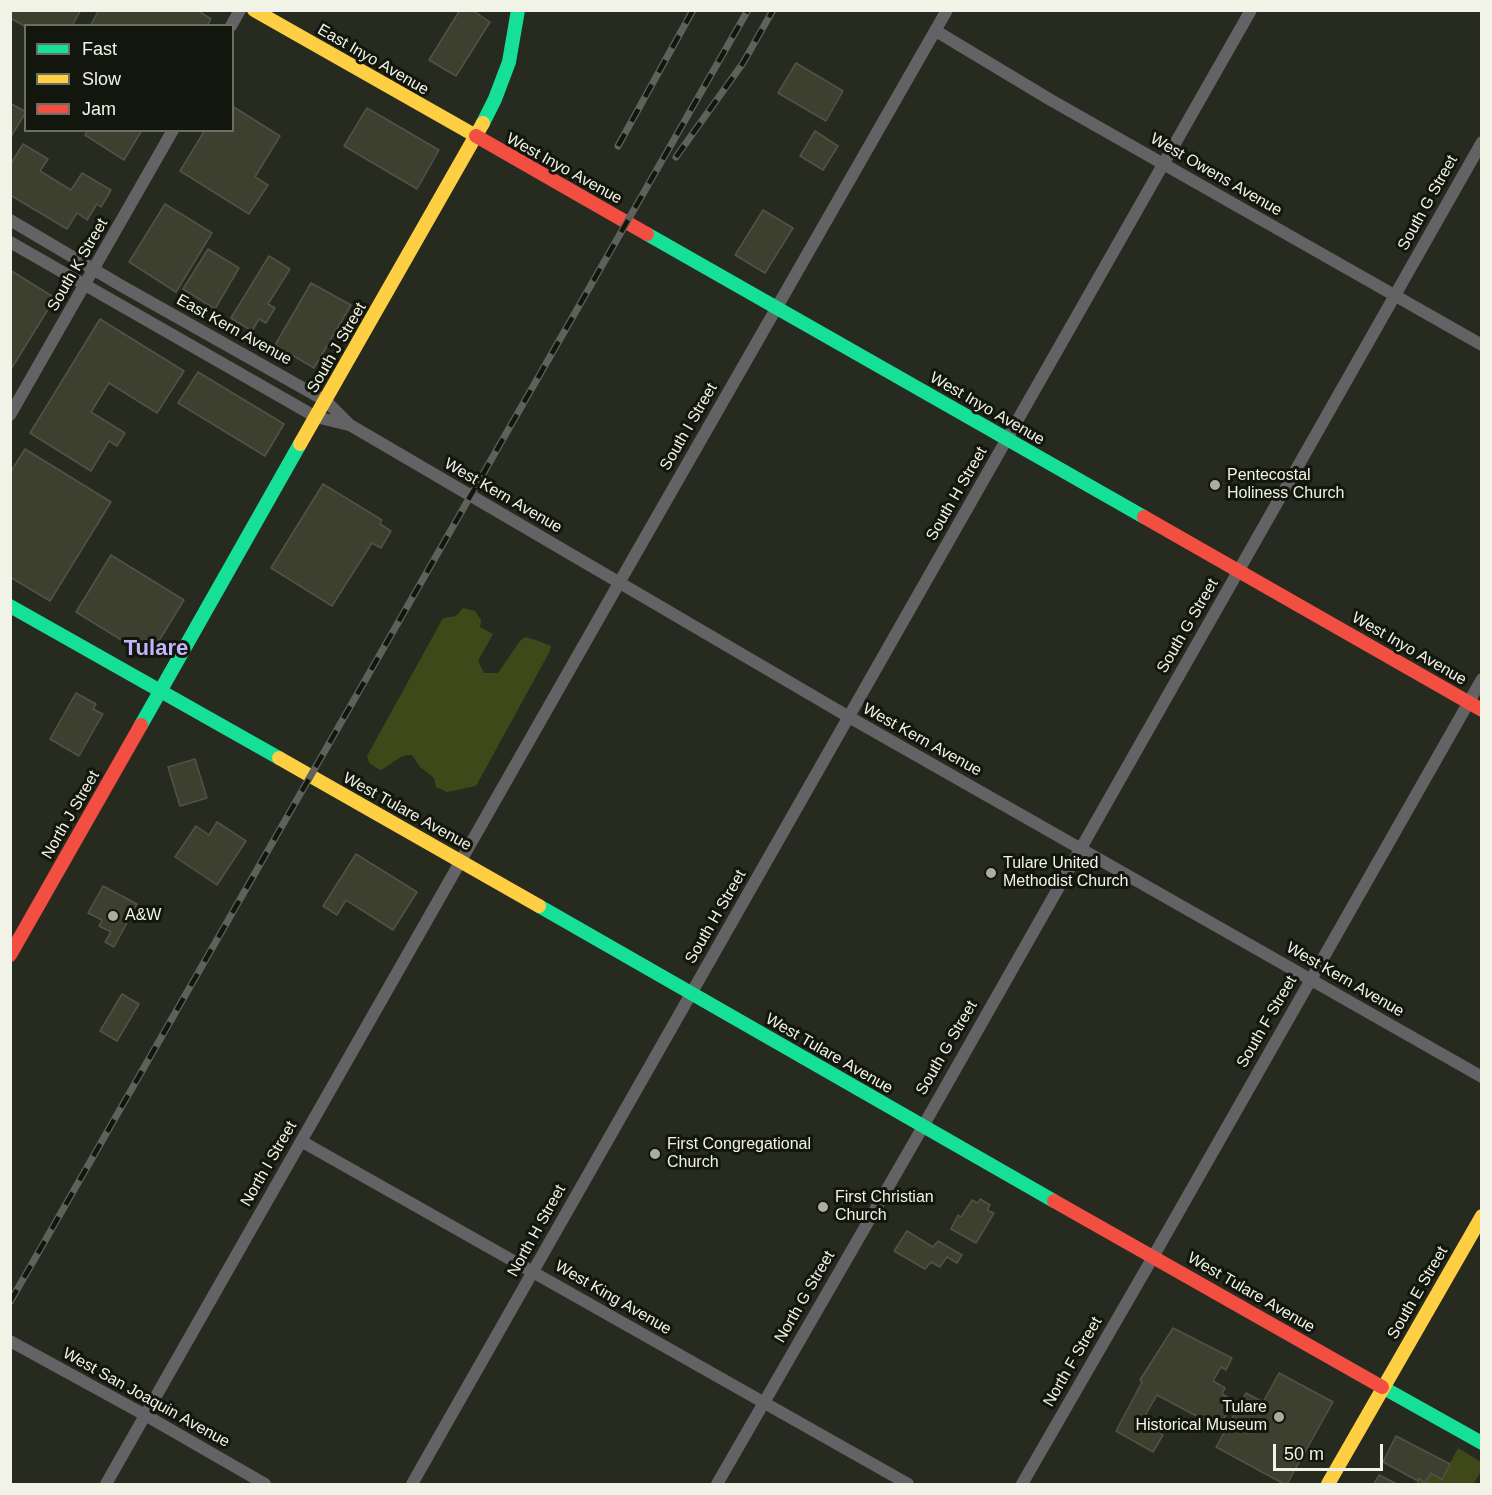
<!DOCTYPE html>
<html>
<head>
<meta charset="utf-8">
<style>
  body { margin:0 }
  #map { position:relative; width:1492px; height:1495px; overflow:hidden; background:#272a1e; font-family:Arial,sans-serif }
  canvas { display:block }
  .frame { position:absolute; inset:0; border:12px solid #f0f3e6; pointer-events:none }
  .legend { position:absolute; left:24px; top:24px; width:210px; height:108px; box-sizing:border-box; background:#13160c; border:2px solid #6b6e63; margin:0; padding:8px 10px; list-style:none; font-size:18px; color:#f0f3e6 }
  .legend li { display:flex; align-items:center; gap:12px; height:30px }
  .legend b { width:30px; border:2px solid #6b6e63 }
  .scale { position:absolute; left:1273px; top:1444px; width:110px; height:27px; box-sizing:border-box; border:3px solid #f0f3e6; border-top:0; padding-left:8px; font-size:18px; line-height:21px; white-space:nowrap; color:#f0f3e6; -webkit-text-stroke:4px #13160c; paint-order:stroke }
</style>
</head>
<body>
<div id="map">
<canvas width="1492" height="1495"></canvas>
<div class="frame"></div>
<ul class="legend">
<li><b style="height:8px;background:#16e098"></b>Fast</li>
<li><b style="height:8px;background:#ffcf43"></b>Slow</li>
<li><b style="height:8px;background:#f24e42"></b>Jam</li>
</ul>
<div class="scale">50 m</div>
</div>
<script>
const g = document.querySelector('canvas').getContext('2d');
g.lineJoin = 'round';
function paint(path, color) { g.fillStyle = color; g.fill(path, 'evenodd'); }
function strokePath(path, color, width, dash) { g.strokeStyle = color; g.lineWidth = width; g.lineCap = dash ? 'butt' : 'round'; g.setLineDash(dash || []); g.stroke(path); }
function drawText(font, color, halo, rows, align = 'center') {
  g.font = font + ' Arial,sans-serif'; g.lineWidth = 6; g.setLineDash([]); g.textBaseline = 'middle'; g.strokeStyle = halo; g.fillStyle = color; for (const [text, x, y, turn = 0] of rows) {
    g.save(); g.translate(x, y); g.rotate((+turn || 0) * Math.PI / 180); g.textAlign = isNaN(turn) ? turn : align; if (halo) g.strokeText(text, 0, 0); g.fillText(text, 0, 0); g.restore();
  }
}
const green = new Path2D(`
  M463 608 475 611 481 620 480 627 493 634 478 661 484 673H498L520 641 525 637 536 640 551 646 550 651 476 786 447 792 436 787 434 778 420 767 412 755C398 754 392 766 380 770L369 763 367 756 443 618 456 616Z
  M1458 1448 1481 1462V1471L1474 1484H1416L1419 1478 1425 1482 1431 1473 1442 1479Z`);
const building = new Path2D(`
  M10 10H81L72 26H26V27L10 18Z
  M99 10H197L211 19 207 26H90Z
  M460 10H472L490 22 456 76 429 60Z
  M796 63 843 91 826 121 778 93Z
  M10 103 26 112 10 138Z
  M232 106 280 136 255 177 268 185 249 214 180 171 205 130H232Z
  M367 108 439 150 417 189 344 146Z
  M88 130H142L124 160 85 135Z
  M815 131 838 146 823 170 800 156Z
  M23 144 48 159 40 171 71 190 82 173 111 190 101 207 97 204 87 220 77 213 67 229 10 195V165Z
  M165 204 212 233 176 292 129 262Z
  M763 210 793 228 765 273 735 255Z
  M208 249 239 268 215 309 183 289Z
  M269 256 290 269 268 304 275 308 266 323 259 319 252 331 231 318Z
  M10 270 55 298 10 371Z
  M311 283 351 305 314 368 275 345Z
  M100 319 184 371 157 413 109 383 91 412 125 433 117 446 109 441 91 471 30 433Z
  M198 372 284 424 265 456 178 403Z
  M25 449 111 502 50 601 10 577V473Z
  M323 484 382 520 380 524 391 531 381 548 372 543 332 606 271 568Z
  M111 555 184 600 149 657 76 612Z
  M76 693 96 704 93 709 103 714 79 756 50 739Z
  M195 759 207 798 180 806 168 767Z
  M217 822 246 841 217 885 175 857 196 826 209 835Z
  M356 854 417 892 393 930 346 900 337 915 323 906Z
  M103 886 137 904 114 947 105 942 111 932 99 926 102 920 88 913Z
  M122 994 139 1004 117 1041 100 1031Z
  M980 1199 990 1205 987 1210 994 1213 976 1243 951 1229 958 1215 961 1217 972 1200 978 1203Z
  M907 1231 933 1247 938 1241 962 1255 957 1263 947 1257 940 1267 931 1262 925 1269 894 1251Z
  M1173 1328 1232 1358 1226 1370 1221 1367 1213 1381 1225 1388 1222 1394 1234 1401 1219 1428 1157 1395 1142 1421 1163 1435 1153 1452 1116 1431 1142 1382 1140 1380Z
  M1279 1373 1333 1402 1287 1484H1284L1216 1447 1246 1393 1263 1402Z
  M1396 1436 1450 1464 1442 1480 1431 1473 1425 1483 1419 1478 1418 1481 1383 1462Z
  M1379 1475 1397 1484H1374Z`);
const street = new Path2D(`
  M231 26 240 10
  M936 31 1049 99 1482 345
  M10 220 120 285 326 401 350 425 849 717 1482 1077
  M10 242 316 417 349 425
  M10 415 173 130
  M301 1141 908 1484
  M10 1341 145 1415 265 1484
  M106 1484 619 583 947 10
  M412 1484 1251 10
  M717 1484 913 1144 1482 142
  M1022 1484 1153 1257 1482 679`);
const fast = new Path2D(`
  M483 123 495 99 509 62 518 10
  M647 234 1144 517
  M10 606 279 758
  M141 725 300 444
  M539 906 1054 1201
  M1382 1387 1482 1443`);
const slow = new Path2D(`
  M254 10 476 136
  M300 444 483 123
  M279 758 539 906
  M1328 1484 1482 1216`);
const jam = new Path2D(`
  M476 136 647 234
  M1144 517 1482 710
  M10 955 141 725
  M1054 1201 1382 1387`);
const rail = new Path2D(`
  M618 146 693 10
  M676 157 743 63 773 10
  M10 1302 748 10`);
const markers = [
  [1215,485,6,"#aaada0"],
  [991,873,6,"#aaada0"],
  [113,916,6,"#aaada0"],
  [655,1154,6,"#aaada0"],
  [823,1207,6,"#aaada0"],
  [1279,1417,6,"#aaada0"]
];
const streetNames = [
  ["East Inyo Avenue",373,60,30],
  ["West Inyo Avenue",564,169,29],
  ["West Owens Avenue",1216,175,30],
  ["South G Street",1428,203,-61],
  ["South K Street",78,265,-60],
  ["East Kern Avenue",234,330,29],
  ["South J Street",337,348,-60],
  ["West Inyo Avenue",987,409,30],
  ["South I Street",689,427,-60],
  ["South H Street",957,494,-60],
  ["West Kern Avenue",503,496,30],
  ["South G Street",1188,626,-60],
  ["West Inyo Avenue",1409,649,30],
  ["West Kern Avenue",922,740,29],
  ["West Tulare Avenue",407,812,29],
  ["North J Street",71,815,-60],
  ["South H Street",716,917,-60],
  ["West Kern Avenue",1345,980,30],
  ["South F Street",1267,1022,-60],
  ["South G Street",947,1048,-60],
  ["West Tulare Avenue",829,1054,30],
  ["North I Street",269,1164,-60],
  ["North H Street",537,1231,-61],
  ["West Tulare Avenue",1251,1293,30],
  ["South E Street",1418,1293,-60],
  ["North G Street",805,1297,-60],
  ["West King Avenue",613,1298,30],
  ["North F Street",1073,1362,-60],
  ["West San Joaquin Avenue",146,1398,29]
];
const poiNames = [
  ["Pentecostal",1227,476],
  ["Holiness Church",1227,494],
  ["Tulare United",1003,864],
  ["Methodist Church",1003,882],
  ["A&W",125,916],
  ["First Congregational",667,1145],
  ["Church",667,1163],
  ["First Christian",835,1198],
  ["Church",835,1216],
  ["Tulare",1267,1408,"right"],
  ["Historical Museum",1267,1426,"right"]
];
const districtNames = [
  ["Tulare",156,649]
];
paint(green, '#3f4819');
paint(building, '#3d402e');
strokePath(building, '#515349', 1.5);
strokePath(street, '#636365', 12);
strokePath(fast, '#16e098', 14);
strokePath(slow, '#ffcf43', 14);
strokePath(jam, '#f24e42', 14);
strokePath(rail, '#5f615b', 7);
strokePath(rail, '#13160c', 4.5, [14]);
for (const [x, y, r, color] of markers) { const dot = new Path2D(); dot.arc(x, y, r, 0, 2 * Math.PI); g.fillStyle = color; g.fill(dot); strokePath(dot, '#13160c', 2); }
drawText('16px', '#f0f3e6', '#13160c', streetNames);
drawText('16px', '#f0f3e6', '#13160c', poiNames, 'left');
drawText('bold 22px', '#c2b4fb', '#13160c', districtNames);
</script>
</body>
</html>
